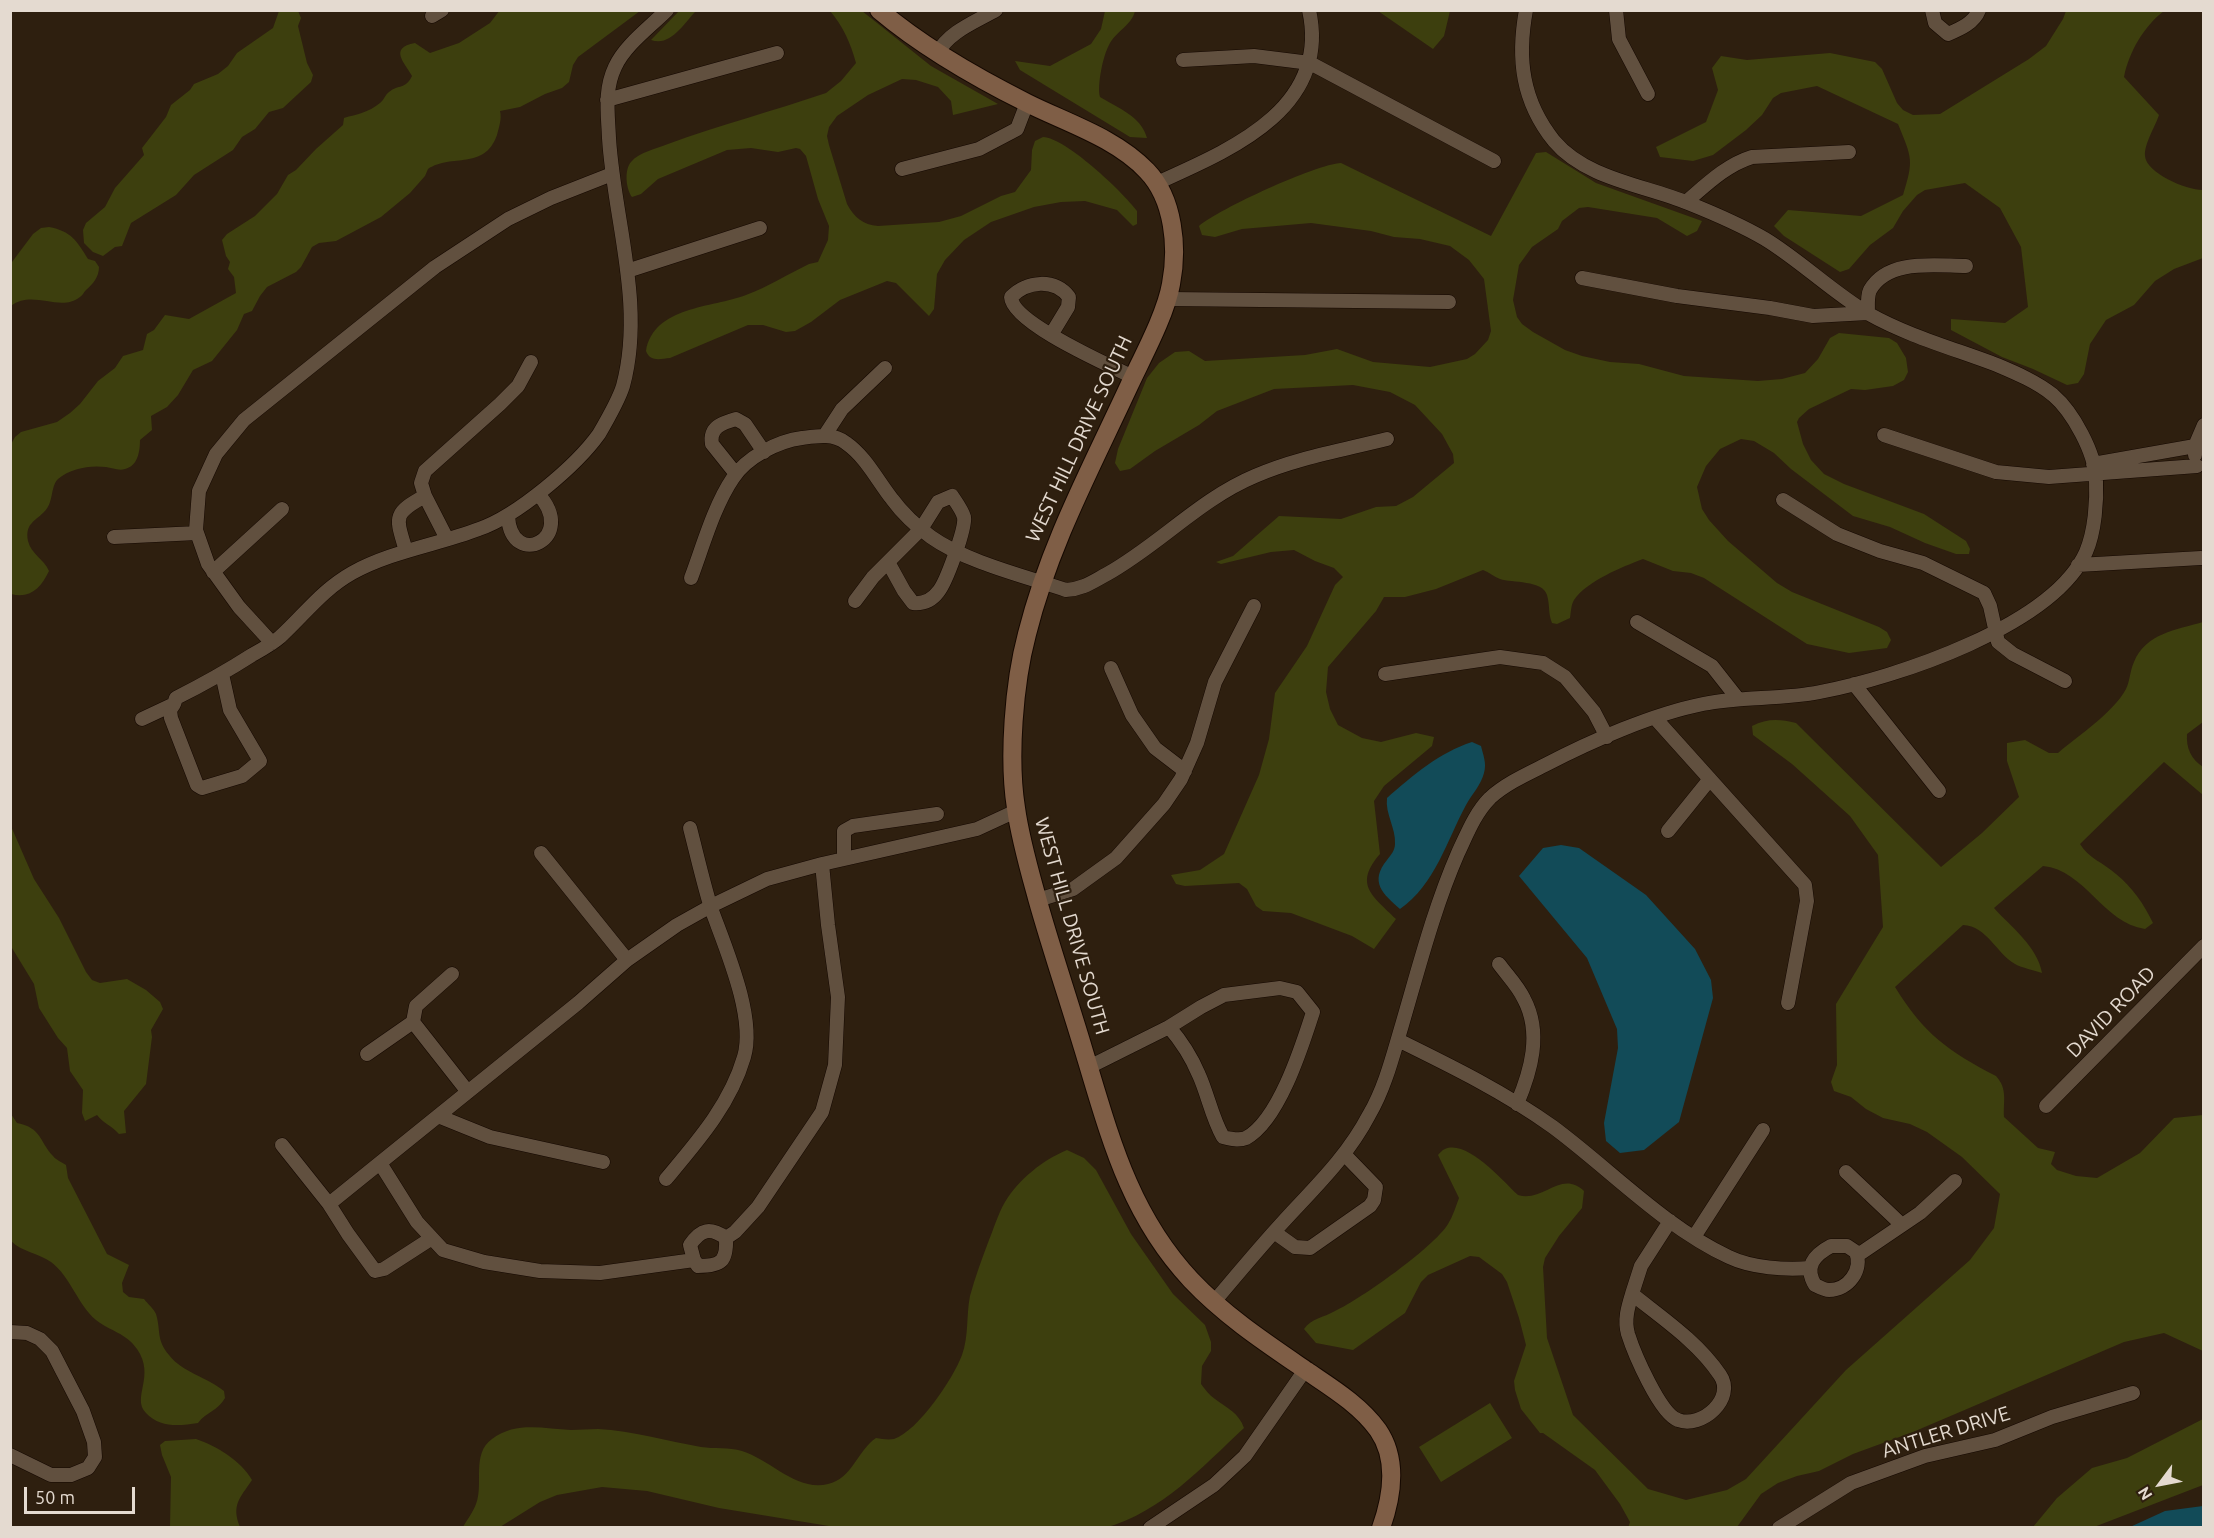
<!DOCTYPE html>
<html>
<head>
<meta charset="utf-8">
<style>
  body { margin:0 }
  #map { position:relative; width:2214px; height:1538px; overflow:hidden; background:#2e1f0f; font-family:Ubuntu,sans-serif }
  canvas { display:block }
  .frame { position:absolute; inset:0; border:12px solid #e4dad0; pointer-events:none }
  .north { position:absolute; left:2130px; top:1454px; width:60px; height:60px; -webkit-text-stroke:4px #2e1f0f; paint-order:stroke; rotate:238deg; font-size:16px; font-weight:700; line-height:24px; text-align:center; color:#e4dad0 }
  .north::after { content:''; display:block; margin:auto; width:21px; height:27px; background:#e4dad0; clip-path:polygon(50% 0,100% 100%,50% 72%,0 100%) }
  .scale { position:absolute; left:24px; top:1487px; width:111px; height:27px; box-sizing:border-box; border:3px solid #e4dad0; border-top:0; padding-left:8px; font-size:18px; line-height:21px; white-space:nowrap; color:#e4dad0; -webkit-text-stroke:4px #2e1f0f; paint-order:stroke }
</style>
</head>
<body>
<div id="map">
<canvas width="2214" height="1538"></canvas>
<div class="frame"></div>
<div class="north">N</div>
<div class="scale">50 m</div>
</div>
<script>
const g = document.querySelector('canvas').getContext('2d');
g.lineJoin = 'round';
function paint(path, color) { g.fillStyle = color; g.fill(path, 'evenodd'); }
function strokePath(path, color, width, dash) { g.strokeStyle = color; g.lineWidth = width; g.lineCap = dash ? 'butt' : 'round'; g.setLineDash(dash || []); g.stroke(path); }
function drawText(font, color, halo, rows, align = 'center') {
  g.font = font + ' Ubuntu,sans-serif'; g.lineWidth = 4.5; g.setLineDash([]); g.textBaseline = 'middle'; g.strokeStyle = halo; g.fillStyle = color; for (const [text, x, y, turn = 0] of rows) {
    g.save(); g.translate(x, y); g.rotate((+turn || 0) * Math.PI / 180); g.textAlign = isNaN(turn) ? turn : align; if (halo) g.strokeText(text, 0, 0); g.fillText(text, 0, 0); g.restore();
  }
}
const green = new Path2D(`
  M500 10 640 11 578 57 573 65 569 82 562 88 545 94 520 107 500 111C502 119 499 127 497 135 484 171 452 153 428 169L425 176 410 193 381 217 336 241 319 243 312 247 301 267 296 272 267 287 260 296 252 311 244 314 237 330 212 361 193 370 178 395 167 407 151 416 152 430 140 440C140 451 138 466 125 469 119 471 112 468 106 467 90 465 71 468 58 479 50 487 54 503 44 512 34 522 25 524 28 541 31 554 44 559 49 571 41 588 30 599 11 594L10 446 15 437 21 432 57 422 70 413 80 404 98 381 115 368 123 356 143 350 147 334 154 330 165 315 189 319 236 293 234 277 228 269 230 262 226 256 222 240 227 234 255 216 277 194 288 175 296 170 316 149 343 125 344 118C357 114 368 113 380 103 384 100 385 95 389 92 399 84 405 90 412 76 405 63 388 48 415 43L430 53 459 43 490 23Z
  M279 11H298L301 18 298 26 307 63 313 75 311 82 283 108 269 112 255 129 242 137 233 150 194 175 176 195 131 223 122 246 115 247 103 256 93 252 84 243 83 230 86 223 105 207 115 188 144 155 142 148 166 117 171 105 190 90 194 84 218 74 228 66 237 53 273 28Z
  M679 11H696C684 23 671 47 651 40Z
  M830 11H862L931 66 998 104 953 115 951 101 938 87 916 80 902 79 868 95 837 116 829 127 827 136 829 145 847 204C854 217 863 225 878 226L939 222 961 216 1001 196 1015 192 1031 170 1032 150 1035 141 1043 137C1066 138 1123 192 1137 211V224L1133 226 1117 210 1085 201 1061 202 1034 207 991 222 964 240 945 260 937 274 934 309 929 316 896 283 887 281 840 300 811 322 795 331 786 332 763 325H748L670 358C660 359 650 362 646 351 654 306 712 308 746 295 768 287 788 274 809 264L818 262 828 240 829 226 818 199 806 156 800 149 796 148 778 152 751 148 727 150 658 179 641 194 632 197C626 189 624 170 631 162 639 152 656 149 668 144 720 125 773 111 826 93L841 81 856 63C851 44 843 26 830 11Z
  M1105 11H1135C1132 25 1115 32 1109 45 1103 56 1097 85 1100 97 1118 108 1141 116 1147 138L1130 137 1020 70 1015 61 1050 66 1091 44 1101 29Z
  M1378 11H1450L1444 36 1433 49Z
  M2066 11H2164C2144 26 2129 52 2124 77L2159 115C2155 127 2144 144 2145 156 2146 173 2188 191 2204 190L2203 258 2174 269 2155 281 2134 305 2106 320 2090 344 2084 374 2078 383 2067 385 2033 369 2002 357 1951 330V319L2005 323 2028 307 2021 247 2000 208 1965 183 1925 190 1917 195 1903 211 1893 228 1870 245 1849 269 1840 272 1784 236 1774 226 1788 210 1861 216 1903 195C1914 160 1912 158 1898 124L1817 86 1781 93 1773 98 1762 115 1746 130 1713 155 1693 161 1660 157 1656 147 1706 122 1718 90 1712 68 1721 56 1747 60 1830 53 1875 62 1882 69 1897 103 1903 110 1913 115 1940 114 2029 59 2046 46 2063 19Z
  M1546 152 1596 183 1702 221 1697 231 1687 236 1657 218 1588 207 1579 208 1562 221 1558 229 1532 247 1519 265 1513 300 1517 317 1522 324 1533 332 1565 350 1582 356 1610 362 1639 364 1684 376 1758 381 1782 379 1805 373 1818 359 1830 338 1839 333 1889 338 1897 343 1906 358 1908 372 1904 380 1893 386 1865 390 1851 389 1809 409 1799 418 1797 422 1803 444 1811 460 1824 474 1844 484 1924 514 1966 541 1970 549 1969 554H1956L1925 543 1890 527 1853 516 1791 469 1774 453 1754 441 1741 439 1720 449 1706 466 1697 487 1702 509 1709 520 1728 541 1777 583 1792 592 1879 627 1887 632 1891 640 1887 648 1849 653 1807 644 1704 578 1691 573 1673 571 1643 559C1622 567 1587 581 1574 600 1571 605 1571 612 1570 618L1557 624 1552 623C1548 613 1550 605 1547 595 1543 580 1512 583 1500 579 1494 577 1489 572 1483 570L1436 589 1405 597H1384L1376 611 1328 667 1326 692 1330 709 1338 725 1362 738 1381 742 1416 733 1434 737 1432 746 1384 786 1374 801 1380 854C1353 885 1373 896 1396 919L1374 949 1352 936 1291 913 1263 911 1256 906 1247 889 1239 883 1185 886 1176 884 1171 875 1200 870 1224 854 1259 775 1269 739 1275 693 1307 646 1335 585 1343 577 1334 568 1315 561 1294 550 1271 552 1221 564 1216 562 1233 556 1279 516 1341 519 1376 507 1396 506 1413 497 1454 463 1453 454 1442 434 1415 405 1390 392 1353 385 1274 389 1217 411 1199 425 1155 451 1130 469 1120 471 1115 463 1118 449 1147 378 1159 363 1175 352 1189 351 1205 361 1305 355 1337 349 1373 362 1430 367 1467 359 1475 354 1488 340 1491 331 1484 279 1469 260 1450 246 1420 239 1394 237 1371 231 1311 223 1242 229 1215 237 1202 235 1199 226C1219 209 1316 164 1341 163L1491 236 1536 153Z
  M49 227C71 231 77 241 88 259L95 261 99 267C99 277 93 284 86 290 84 292 82 296 80 297 60 313 33 289 11 306L12 262 33 234 41 228Z
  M2203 622V722L2187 734C2186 748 2191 759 2203 767V795L2164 762 2080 844C2088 858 2104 863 2116 874 2132 887 2144 904 2153 923L2145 929C2103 923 2085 870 2043 866L1994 908C2010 926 2038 947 2042 973 2034 970 2022 968 2015 964 1996 953 1987 926 1963 925L1895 987C1924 1034 1948 1051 1996 1076 2008 1089 2003 1102 2004 1117L2038 1148 2055 1152 2051 1164 2057 1170 2076 1176 2097 1178 2140 1153 2174 1118 2203 1115V1351L2164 1333 2124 1342 1913 1432 1853 1454 1819 1471 1797 1476 1778 1483 1761 1494 1737 1527 1628 1528 1630 1522 1620 1504 1595 1470 1543 1433H1540L1521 1409 1515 1390 1514 1381 1526 1345 1519 1318 1507 1282 1502 1274 1479 1257 1470 1256 1428 1275 1421 1282 1405 1313 1353 1350 1316 1343 1304 1329C1312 1318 1323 1318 1335 1311 1361 1299 1434 1247 1448 1224 1453 1216 1456 1206 1459 1198L1438 1155C1440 1153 1442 1150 1445 1149 1467 1139 1503 1181 1518 1195 1543 1203 1561 1169 1584 1191L1582 1208 1559 1236 1545 1258 1543 1267 1547 1338 1573 1415 1648 1489 1686 1500 1727 1490 1746 1479 1846 1370 1970 1260 1994 1228 2000 1194 1962 1157 1927 1132 1910 1124 1883 1118 1866 1109 1851 1097 1834 1091 1831 1082 1837 1065 1836 1004 1883 927 1878 855 1850 816 1792 764 1753 735 1752 726C1767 718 1780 719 1796 723L1941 867 1982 833 2019 797 2007 761V743L2025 740 2049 753H2058C2079 735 2113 713 2126 689 2130 681 2130 670 2134 662 2146 633 2176 630 2203 622Z
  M10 824 34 879 59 918 86 972 92 980 100 983 127 979 146 990 160 1002 163 1009 151 1030 152 1037 146 1084 124 1111 126 1133 119 1134C112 1126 103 1123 97 1115L85 1121 82 1113 83 1090 70 1071 67 1048 58 1038 39 1008 34 984 12 948 10 941Z
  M11 1114 17 1123C42 1128 39 1141 53 1156 56 1160 62 1162 66 1165L68 1178 107 1254 129 1265 122 1283 123 1292 129 1297 144 1299C148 1304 154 1309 156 1314 161 1330 156 1340 169 1355 183 1373 207 1377 224 1391L225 1398C218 1411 206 1412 198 1423 179 1426 160 1428 146 1413 131 1398 156 1376 137 1349 126 1333 110 1331 96 1320 77 1304 71 1277 51 1262 38 1253 22 1252 11 1241Z
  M1067 1150 1084 1158 1096 1170 1131 1234 1173 1294 1205 1325 1211 1342V1351L1202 1366 1201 1384C1205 1389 1209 1395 1215 1399 1227 1408 1239 1413 1244 1428 1201 1468 1163 1511 1105 1528L835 1527 719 1508 647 1491 602 1487 557 1495 540 1502 500 1527H463C467 1520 473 1512 476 1504 484 1484 471 1454 492 1439 516 1421 544 1429 571 1430 580 1430 589 1429 598 1429 633 1431 667 1441 701 1447 714 1449 729 1447 742 1451 771 1460 797 1492 828 1484 852 1479 857 1451 876 1438 882 1439 888 1440 894 1439 918 1431 953 1379 962 1355 969 1336 966 1316 970 1296 975 1277 982 1259 989 1240 994 1228 998 1214 1005 1202 1019 1179 1043 1160 1067 1150Z
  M1490 1403 1512 1438 1441 1482 1419 1447Z
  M2203 1419V1485L2094 1527H2033L2057 1498 2092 1468 2127 1458Z
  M196 1439C217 1446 241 1461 252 1480 240 1498 231 1505 240 1527H170L171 1477 162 1455 160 1445 165 1441Z`);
const water = new Path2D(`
  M1472 742 1481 746C1483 755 1487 763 1484 773 1481 785 1472 794 1466 805 1447 840 1435 885 1400 909 1383 894 1369 882 1387 860 1391 855 1395 850 1395 844 1396 828 1385 814 1387 798 1412 776 1440 752 1472 742Z
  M1561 845 1579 848 1646 895 1695 949 1711 980 1713 998 1679 1122 1644 1150 1620 1153 1606 1141 1604 1123 1618 1048 1617 1029 1587 958 1519 876 1543 848Z
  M2203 1506V1527H2130L2165 1511Z`);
const street = new Path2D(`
  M1616 10 1619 39 1648 94
  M1932 10 1935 23 1948 34C1960 29 1974 23 1979 10
  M432 16 442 10
  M937 54C948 32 975 22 996 10
  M1183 60 1254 56 1310 63 1494 161
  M607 100 777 53
  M902 169 979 149 1017 129 1027 103
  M1157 183C1230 150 1331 109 1309 10
  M1686 202C1706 185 1726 165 1752 157L1849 152
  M627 271 760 228
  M1582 278 1677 296 1770 308 1813 316 1868 313C1868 307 1867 296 1870 290 1888 258 1936 266 1966 266
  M1168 299 1449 302
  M1051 335 1068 307 1069 297C1054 278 1027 281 1011 297 1012 323 1109 365 1133 377
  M825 435 842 409 885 368
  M1884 435 1996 472 2049 477 2197 466
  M2195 455V446L2204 425
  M2093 464 2195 446
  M736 474 712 444C709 427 722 423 736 419L745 424 764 452
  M1783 500 1837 534 1880 551 1923 563 1984 593 1990 606 1998 642 2013 654 2065 681
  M508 516C511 571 579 538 538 494
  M114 537 197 533
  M447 539 425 496 421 483 425 471 500 404 518 386 531 362
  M406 551C396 517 392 514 425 496
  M2078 565 2201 558
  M213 572 282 509
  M691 578C703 546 714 506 733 478 747 457 778 441 802 438 817 436 833 433 846 443 866 457 877 480 892 499 903 514 916 526 931 537 966 562 1024 576 1066 590 1083 589 1092 582 1107 574 1159 545 1200 499 1255 476 1296 458 1343 450 1387 439
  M855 601 873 577 921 529 938 502 952 496C956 502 962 510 964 517 966 528 946 583 938 592 932 600 923 604 913 603L904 591 888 562
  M1637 622 1712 666 1738 699
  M272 643 239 607 208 564 196 530 199 491 216 454 244 420 435 267 508 219 551 198 612 174
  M1111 668 1132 715 1155 748 1185 771
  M1385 674 1500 657 1543 663 1565 677 1594 712 1607 737
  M1854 684 1939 791
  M174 704 170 710 171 718 197 785 202 788 242 776 260 761 230 710 222 674
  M1655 718 1805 885 1807 901 1788 1003
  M142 719 174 704 176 698C202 685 227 671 252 655 261 650 272 644 280 637 305 614 322 590 352 573 392 551 437 545 479 529 517 516 576 466 599 434 606 422 619 399 623 386 645 304 614 220 609 138 608 113 604 90 615 67 625 45 650 27 667 10
  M1668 831 1710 779
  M541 853 627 960
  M844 858V831L853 826 937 814
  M1038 900 1073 889 1116 858 1164 804 1181 779 1197 743 1215 682 1254 606
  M1499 964C1507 975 1518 986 1524 999 1542 1033 1531 1071 1517 1104
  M1280 988 1297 992 1313 1012C1302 1046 1279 1120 1246 1138 1239 1141 1231 1139 1223 1137 1212 1118 1208 1095 1199 1075 1191 1056 1182 1042 1169 1027L1201 1007 1224 995Z
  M413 1022 468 1092
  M1398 1040C1451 1066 1504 1092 1553 1127 1611 1170 1663 1226 1729 1257 1752 1268 1785 1270 1810 1268
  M367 1054 413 1022 416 1006 452 974
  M1089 1067 1169 1027
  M2046 1106 2204 946
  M438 1116 490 1137 603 1162
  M282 1145 329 1204 348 1234 375 1271 384 1269 432 1238
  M380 1163 417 1222 443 1250 484 1262 540 1271 600 1273 694 1260 698 1266C722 1266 727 1261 726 1238 710 1227 701 1229 690 1245L694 1260
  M1846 1172 1902 1225
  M666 1179C697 1142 730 1105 744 1057 756 1017 725 947 711 908 703 882 697 855 690 828
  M329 1204 578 1003 627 960 677 925 711 906 767 879 822 864 977 829 1016 811
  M1274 1232 1295 1247 1310 1248 1370 1206 1374 1200 1376 1187 1345 1155
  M1694 1237 1763 1130
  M726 1238 735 1232 758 1207 822 1112 835 1065 838 997 828 925 822 864
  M1831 1246H1847L1856 1252C1863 1269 1849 1290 1829 1290 1825 1290 1819 1287 1815 1285 1804 1267 1814 1255 1831 1246Z
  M1858 1255 1920 1213 1955 1181
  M1632 1294C1662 1318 1698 1342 1720 1375 1736 1398 1702 1429 1678 1420 1660 1414 1634 1353 1628 1334 1624 1320 1628 1307 1632 1294Z
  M1632 1294 1641 1266 1670 1221
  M1213 1303C1236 1276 1259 1248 1283 1222 1315 1187 1347 1157 1369 1115 1385 1088 1393 1055 1402 1025 1419 967 1434 908 1458 853 1467 834 1475 813 1490 798 1505 784 1527 774 1545 765 1591 741 1653 714 1703 704 1742 696 1781 700 1820 692 1895 678 2053 626 2086 552 2095 531 2097 501 2096 479 2095 453 2073 412 2053 395 2037 382 2016 373 1997 365 1955 349 1908 336 1869 314 1832 292 1801 261 1765 239 1741 225 1713 213 1688 203 1644 185 1586 179 1554 141 1522 101 1517 59 1526 10
  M10 1332 27 1333 40 1339 52 1351 83 1411 94 1442 95 1457 88 1468 71 1475H51L10 1455
  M1150 1528 1214 1485 1245 1456 1305 1370
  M1779 1528 1851 1483 1925 1456 1995 1440 2052 1417 2133 1393`);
const secondary = new Path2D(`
  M879 10C924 48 975 77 1027 103 1067 123 1116 138 1147 171 1174 199 1178 248 1171 284 1166 314 1142 358 1129 386 1091 468 1049 546 1027 634 1014 683 1008 758 1016 808 1020 838 1029 869 1037 898 1051 948 1068 998 1083 1048 1109 1133 1128 1213 1191 1280 1225 1316 1266 1343 1307 1371 1332 1388 1360 1405 1378 1430 1398 1459 1392 1497 1381 1528`);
const streetNames = [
  ["WEST HILL DRIVE SOUTH",1079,439,-65],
  ["WEST HILL DRIVE SOUTH",1072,926,74],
  ["DAVID ROAD",2111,1012,-46],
  ["ANTLER DRIVE",1946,1432,-17]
];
paint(green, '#3d3f0e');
paint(water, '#124b58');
strokePath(street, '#150800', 15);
strokePath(secondary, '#150800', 20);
strokePath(street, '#61503f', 14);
strokePath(secondary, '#7f5e46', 18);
drawText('20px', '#e4dad0', '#2e1f0f', streetNames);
</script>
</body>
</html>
